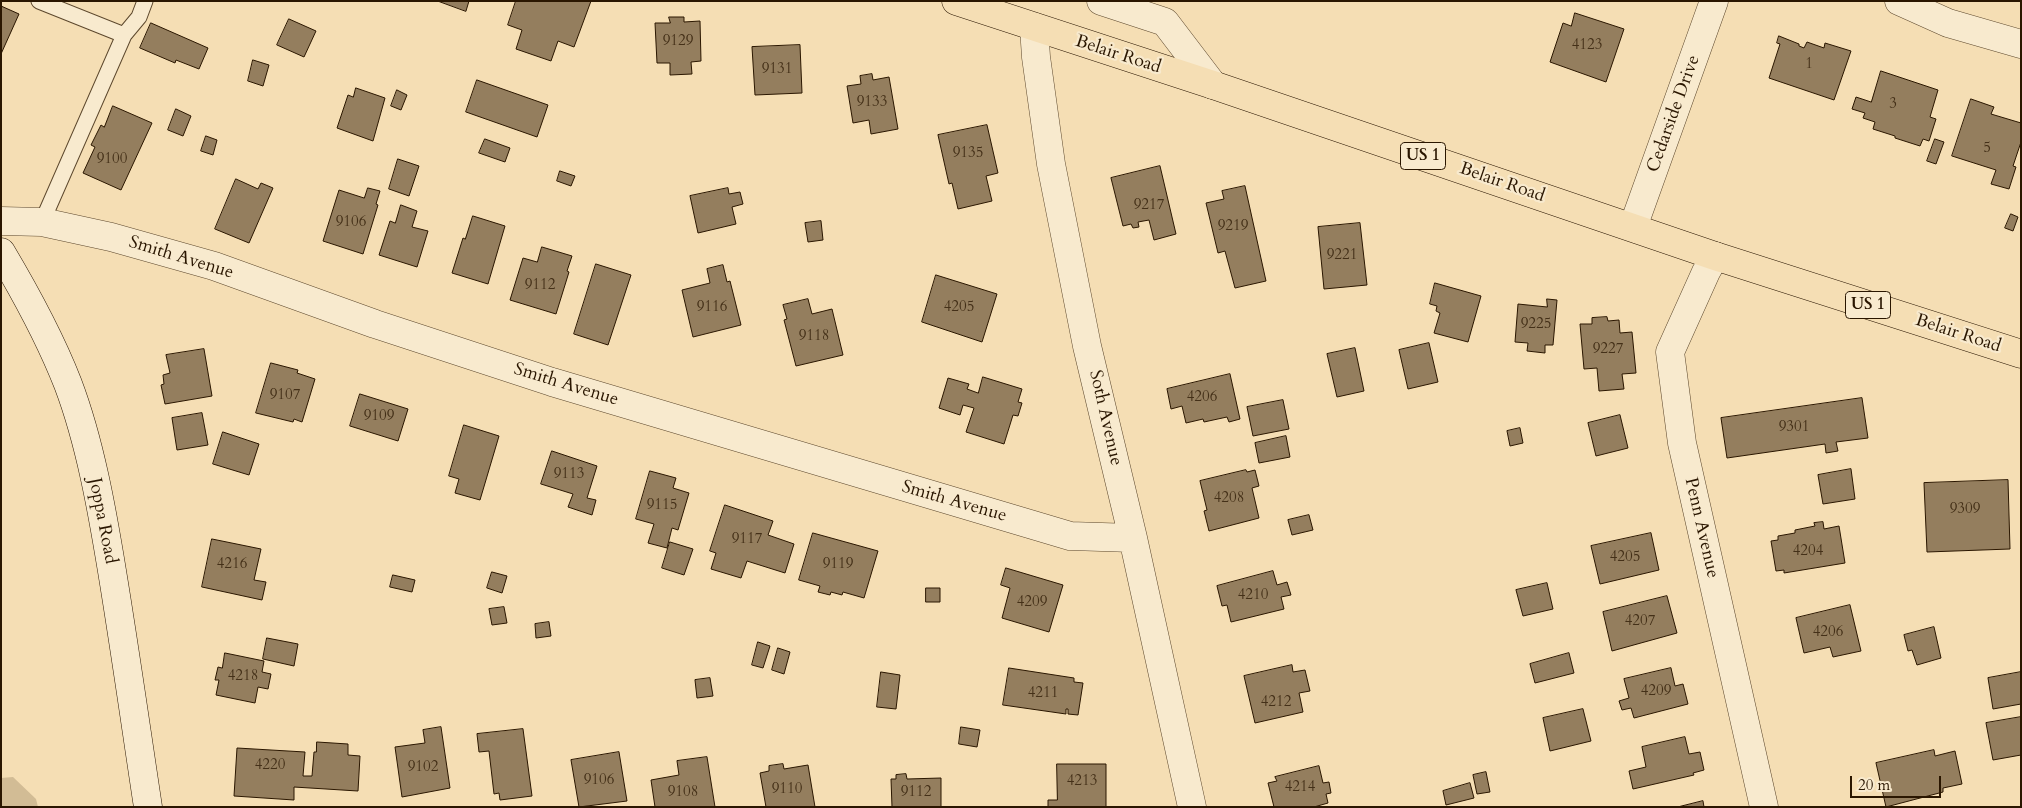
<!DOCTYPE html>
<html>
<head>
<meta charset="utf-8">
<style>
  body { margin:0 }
  #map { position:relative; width:2022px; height:808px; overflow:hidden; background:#f5deb4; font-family:Cardo,serif }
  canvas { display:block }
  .frame { position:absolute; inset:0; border:2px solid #2a1600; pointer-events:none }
  .scale { position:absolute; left:1850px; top:776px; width:91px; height:22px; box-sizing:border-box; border:2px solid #2a1600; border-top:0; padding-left:6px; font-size:15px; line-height:18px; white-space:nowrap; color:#2a1600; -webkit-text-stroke:4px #f8eace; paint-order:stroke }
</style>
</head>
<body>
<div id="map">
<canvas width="2022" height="808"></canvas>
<div class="frame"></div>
<div class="scale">20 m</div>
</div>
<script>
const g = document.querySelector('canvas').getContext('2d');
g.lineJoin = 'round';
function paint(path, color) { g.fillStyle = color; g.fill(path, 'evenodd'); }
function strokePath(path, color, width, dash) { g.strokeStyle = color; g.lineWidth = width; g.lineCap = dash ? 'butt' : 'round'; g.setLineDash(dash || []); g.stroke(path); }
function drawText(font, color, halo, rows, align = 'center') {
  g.font = font + ' Cardo,serif'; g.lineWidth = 4.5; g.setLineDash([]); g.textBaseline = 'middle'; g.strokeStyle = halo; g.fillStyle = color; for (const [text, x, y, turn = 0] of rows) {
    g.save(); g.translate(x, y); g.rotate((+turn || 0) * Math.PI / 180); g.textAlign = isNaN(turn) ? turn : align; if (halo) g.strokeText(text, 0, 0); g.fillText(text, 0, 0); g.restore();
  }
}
const green = new Path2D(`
  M13 777 36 799 38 807H1V778Z`);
const building = new Path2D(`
  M438 1H469L466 11Z
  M516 1H591L574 47 558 41 551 61 516 49 522 30 508 25Z
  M1 6 19 14 1 54Z
  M1575 13 1624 29 1606 82 1550 62 1563 23 1571 26Z
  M669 17H684V22L700 21 701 61 691 62 692 74 670 75V63H657L655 23H670Z
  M289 19 316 31 304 57 277 45Z
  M151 23 208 48 199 69 176 60 175 63 140 48Z
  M1779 36 1799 44V46L1804 48 1807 42 1824 48 1825 43 1851 51 1834 100 1769 78 1780 44 1777 43Z
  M800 45 802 93 755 95 752 47Z
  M253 60 269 65 263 86 248 81Z
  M1881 71 1938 90 1930 117 1936 119 1929 141 1923 139 1920 146 1895 138V136L1873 129 1875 122 1863 118 1865 113 1852 109 1856 97 1871 102Z
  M872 74 873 80 889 77 898 129 871 134 869 120 853 123 847 86 861 84 860 76Z
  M477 80 548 105 537 137 466 112Z
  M356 88 385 98 373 141 337 128 348 95 353 97Z
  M397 90 407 95 401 110 391 106Z
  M1971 99 1994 107 1991 114 2021 123V142L2013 166 2016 167 2009 189 1991 184 1996 170 1952 156Z
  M113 106 152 123 121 190 83 173 95 147 91 145 101 125 104 127Z
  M176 109 191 116 183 136 168 130Z
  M987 125 998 173 986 176 992 201 958 209 952 183 949 184 938 135Z
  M206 136 217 140 213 155 201 151Z
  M485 139 510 148 505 162 479 153Z
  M1935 139 1944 142 1936 164 1927 161Z
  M398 159 419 166 409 196 389 189Z
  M1160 166 1176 234 1154 240 1149 220 1138 222 1139 227 1133 228 1131 224 1123 226 1111 178Z
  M560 171 575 176 571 186 557 181Z
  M236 179 258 189 261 183 273 188 249 243 215 229Z
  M1245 186 1266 281 1235 288 1225 251 1218 253 1206 203 1224 199 1222 191Z
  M368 188 380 191 376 204 378 205 363 254 323 241 339 190 364 198Z
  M728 188 729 194 740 192 743 204 732 207 736 224 698 233 690 196Z
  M401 205 417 211 412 227 428 231 417 267 379 255 390 221 395 223Z
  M2011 214 2018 217 2013 231 2005 228Z
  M473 216 505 226 488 284 452 273 463 238 465 239Z
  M821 221 823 240 808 242 805 223Z
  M1360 223 1367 285 1324 289 1318 227Z
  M542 247 572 256 567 271 569 272 556 314 510 300 523 258 537 262Z
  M596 264 631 275 608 345 574 334Z
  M723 265 727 282 730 281 741 325 693 337 682 290 710 283 707 269Z
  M936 275 997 294 982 342 922 322Z
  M1435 283 1481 296 1468 342 1434 333 1440 313 1436 311 1437 306 1430 304Z
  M808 299 812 314 832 309 843 355 796 366 784 320 787 319 783 305Z
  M1547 299 1557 300 1553 345H1545V353L1527 351 1528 343 1515 342 1518 304 1547 307Z
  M1607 317 1608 321 1619 320 1620 333 1632 332 1636 373 1622 374 1624 389 1599 391 1597 368 1584 369 1580 324H1592V318Z
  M1429 343 1438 382 1408 389 1399 350Z
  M1355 348 1364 391 1337 397 1327 354Z
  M204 349 212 396 165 404 161 385 164 384 163 375 170 373 166 355Z
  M271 363 298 370 297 373 315 379 302 422 294 419 293 422 256 413Z
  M1230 374 1240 419 1229 422 1227 417 1204 422 1203 419 1186 423 1182 406 1171 409 1167 389Z
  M983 377 1022 389 1018 402 1022 403 1018 416 1013 415 1004 444 966 432 974 408 963 405 960 415 939 408 948 378 969 384 967 389 978 393Z
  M360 394 408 409 398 441 350 426Z
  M1862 398 1868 438 1836 442 1838 451 1826 453 1825 444 1727 458 1721 418Z
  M1283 400 1289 429 1253 436 1247 407Z
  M202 413 208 445 177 450 172 418Z
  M1620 415 1628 448 1596 456 1588 423Z
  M464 425 499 436 480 500 455 493 459 479 449 476Z
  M1520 428 1523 443 1510 446 1507 431Z
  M223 432 259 444 249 475 213 464Z
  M1286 436 1290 457 1259 463 1255 443Z
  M552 451 597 466 587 498 596 500 592 515 568 507 573 494 541 484Z
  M1851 469 1855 499 1823 504 1818 475Z
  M1246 470 1247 472 1255 470 1259 486 1252 488 1259 518 1209 531 1204 511 1207 510 1200 481Z
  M650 471 676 478 673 488 689 493 678 530 672 528 667 548 648 543 654 524 636 519Z
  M2008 480 2010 549 1927 552 1924 483Z
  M725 505 773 521 768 535 794 544 785 573 747 561 741 578 711 569 716 553 710 551Z
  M1309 515 1313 530 1292 535 1288 520Z
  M1823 522 1824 529 1839 526 1845 563 1784 573V570L1776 571 1771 541 1778 540V536L1795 533V530L1815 526 1814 523Z
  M813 533 878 551 864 598 843 592 842 595 831 592 830 595 818 592 820 586 799 580Z
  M1651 533 1659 570 1600 584 1591 546Z
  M212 539 261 549 254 580 266 582 262 600 202 587Z
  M670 542 693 549 684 575 662 568Z
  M1006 568 1063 585 1049 632 1002 618 1010 588 1001 585Z
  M1273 571 1277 585 1287 582 1291 595 1281 597 1284 609 1231 622 1227 605 1222 606 1217 586Z
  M492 572 507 576 502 593 487 588Z
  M393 575 415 580 412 592 390 587Z
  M1547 583 1553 609 1523 616 1516 590Z
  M926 588H940V602H926Z
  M1667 596 1677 633 1612 651 1603 612Z
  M1850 605 1861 651 1833 657 1830 647 1804 653 1796 618Z
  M504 607 507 623 492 625 489 609Z
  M549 622 551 636 536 638 535 624Z
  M1934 627 1941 658 1917 665 1912 650 1908 651 1904 635Z
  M267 638 298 644 294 666 263 659Z
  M758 642 770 646 763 668 752 665Z
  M778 648 790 652 784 674 772 670Z
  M225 653 264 661 262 672 271 674 268 689 258 687 255 703 216 695 219 680H215L218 667 222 668Z
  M1569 653 1574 673 1535 683 1530 664Z
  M1292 665 1293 672 1305 670 1310 691 1299 693 1303 712 1255 723 1244 676Z
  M1009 668 1074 678V682L1083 683 1078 715 1068 714V709H1066V714L1003 705Z
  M1671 668 1675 686 1683 684 1688 704 1634 718 1631 708 1622 710 1619 701 1629 698 1624 679Z
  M881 672 900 675 896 709 877 707Z
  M2021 672V704L1993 709 1988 678Z
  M710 678 713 696 697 698 695 680Z
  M1583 709 1591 741 1550 751 1543 718Z
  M2021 717V755L1993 760 1986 723Z
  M441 727 450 788 402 797 395 747 425 743 423 730Z
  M961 727 980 730 977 747 959 744Z
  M523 729 532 796 500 800 499 793 494 794 489 751 479 752 477 734Z
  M1685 737 1689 754 1700 752 1704 770 1693 773 1694 775 1633 789 1629 771 1646 767 1642 747Z
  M317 742 348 744V755L360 756 358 791 294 787V800L234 796 237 748 305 752 303 776H312L314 752H316Z
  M1934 750 1935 756 1955 751 1962 784 1943 788V792L1886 807 1876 763Z
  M619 752 627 801 579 807 571 760Z
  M707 757 715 807H655L651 780 679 775 677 761Z
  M783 764 784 769 808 765 815 807H766L760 773 769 771V766Z
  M1057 764H1106V807H1048V800H1057Z
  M1319 766 1323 783 1329 782 1331 793 1326 794 1328 803 1314 807H1274L1268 783 1277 781 1275 777Z
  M1486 772 1490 792 1477 794 1473 775Z
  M906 774 907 779 941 778V807H892L891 779H896V775Z
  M1470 783 1474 798 1446 805 1443 791Z
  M1703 801 1704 807H1678Z`);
const lane = new Path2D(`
  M39 1 124 35
  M42 222 124 35 139 17 145 1`);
const street = new Path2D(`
  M1101 1 1165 22 1213 85
  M1899 1 1948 23 2021 44
  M1034 27 1036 57 1051 164 1087 346 1133 538 1192 807
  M1 221 42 222 111 237 214 266 375 324 552 382 1070 536 1133 538
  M1633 227 1714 1
  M1715 256 1706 272 1670 352 1682 443 1764 807`);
const secondary = new Path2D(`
  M1 252C26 294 50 338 68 384 90 442 102 510 112 571 125 650 136 728 148 807`);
const highway = new Path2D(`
  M956 1 1213 85 1715 256 2021 354`);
const numberNames = [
  ["9129",678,42],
  ["4123",1587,46],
  ["1",1809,65],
  ["9131",777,70],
  ["9133",872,103],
  ["3",1893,105],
  ["5",1987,149],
  ["9135",968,154],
  ["9100",112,160],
  ["9217",1149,206],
  ["9106",351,223],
  ["9219",1233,227],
  ["9221",1342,256],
  ["9112",540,286],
  ["9116",712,308],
  ["4205",959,308],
  ["9225",1536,325],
  ["9118",814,337],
  ["9227",1608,350],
  ["9107",285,396],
  ["4206",1202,398],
  ["9109",379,417],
  ["9301",1794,428],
  ["9113",569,475],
  ["4208",1229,499],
  ["9115",662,506],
  ["9309",1965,510],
  ["9117",747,540],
  ["4204",1808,552],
  ["4205",1625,558],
  ["4216",232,565],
  ["9119",838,565],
  ["4210",1253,596],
  ["4209",1032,603],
  ["4207",1640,622],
  ["4206",1828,633],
  ["4218",243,677],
  ["4209",1656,692],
  ["4211",1043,694],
  ["4212",1276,703],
  ["4220",270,766],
  ["9102",423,768],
  ["9106",599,781],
  ["4213",1082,782],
  ["4214",1300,788],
  ["9110",787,790],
  ["9108",683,793],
  ["9112",916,793]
];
const shields = [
  [1423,156,45],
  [1868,305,45]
];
const shieldNames = [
  ["US 1",1423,156],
  ["US 1",1868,305]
];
const streetNames = [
  ["Belair Road",1118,55,18],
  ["Cedarside Drive",1674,114,-70],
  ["Belair Road",1502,183,19],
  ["Smith Avenue",181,258,17],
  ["Belair Road",1958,334,18],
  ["Smith Avenue",566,385,17],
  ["Soth Avenue",1105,418,77],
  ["Smith Avenue",954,502,16],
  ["Joppa Road",102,521,79],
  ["Penn Avenue",1701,528,77]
];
paint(green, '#d2bc95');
paint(building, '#947e5e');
strokePath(building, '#2a1600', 1);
strokePath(lane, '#5d482d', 17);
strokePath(street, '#5d482d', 29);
strokePath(secondary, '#2a1600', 29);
strokePath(highway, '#2a1600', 29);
strokePath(lane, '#f8eace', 15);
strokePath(street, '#f8eace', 28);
strokePath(secondary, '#f8eace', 28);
strokePath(highway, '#f5deb4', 28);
drawText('15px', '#443018', null, numberNames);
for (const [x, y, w] of shields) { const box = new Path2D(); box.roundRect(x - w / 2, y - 13.5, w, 27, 4); g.fillStyle = '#f8eace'; g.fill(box); strokePath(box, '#2a1600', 1); }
drawText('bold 16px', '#2a1600', null, shieldNames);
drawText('18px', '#2a1600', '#f8eace', streetNames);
</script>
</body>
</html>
